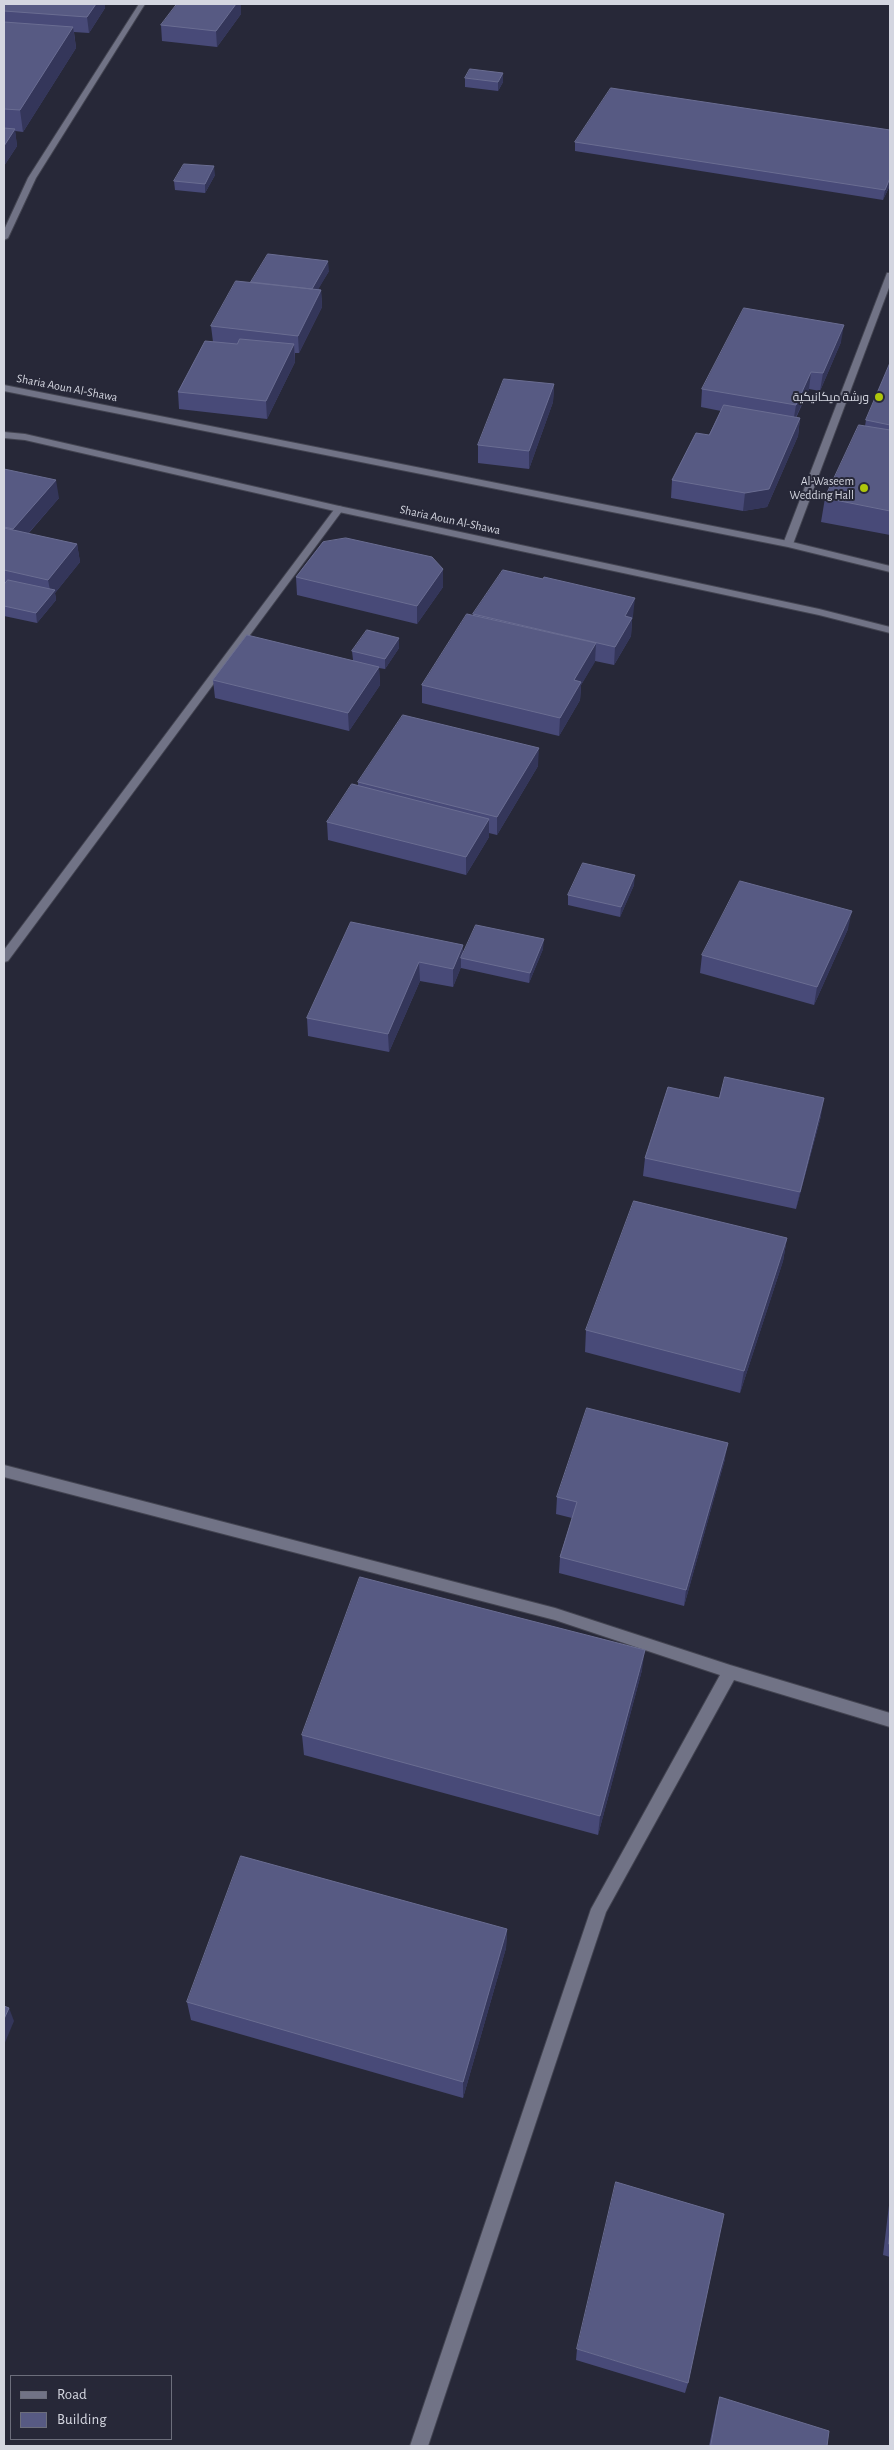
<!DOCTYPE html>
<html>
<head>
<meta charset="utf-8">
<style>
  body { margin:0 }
  #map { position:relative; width:894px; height:2450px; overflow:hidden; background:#272838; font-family:"Alegreya Sans",sans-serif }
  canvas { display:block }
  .frame { position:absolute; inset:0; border:5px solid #d4d6e0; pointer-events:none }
  .legend { position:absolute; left:10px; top:2375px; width:162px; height:65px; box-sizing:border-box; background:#272838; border:1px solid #6c6e7b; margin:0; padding:6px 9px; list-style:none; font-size:15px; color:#d4d6e0 }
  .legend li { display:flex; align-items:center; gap:10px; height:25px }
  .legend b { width:25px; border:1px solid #6c6e7b }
</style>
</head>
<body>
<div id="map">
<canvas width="894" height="2450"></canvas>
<div class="frame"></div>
<ul class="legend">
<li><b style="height:6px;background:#717386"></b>Road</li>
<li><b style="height:14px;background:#575a83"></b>Building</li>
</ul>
</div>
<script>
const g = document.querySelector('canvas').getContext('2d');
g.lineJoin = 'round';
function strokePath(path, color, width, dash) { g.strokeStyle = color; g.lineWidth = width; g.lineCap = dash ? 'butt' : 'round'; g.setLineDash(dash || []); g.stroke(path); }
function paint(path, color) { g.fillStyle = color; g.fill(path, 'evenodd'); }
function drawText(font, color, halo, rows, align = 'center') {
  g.font = font + ' "Alegreya Sans",Cairo,sans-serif'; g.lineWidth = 4; g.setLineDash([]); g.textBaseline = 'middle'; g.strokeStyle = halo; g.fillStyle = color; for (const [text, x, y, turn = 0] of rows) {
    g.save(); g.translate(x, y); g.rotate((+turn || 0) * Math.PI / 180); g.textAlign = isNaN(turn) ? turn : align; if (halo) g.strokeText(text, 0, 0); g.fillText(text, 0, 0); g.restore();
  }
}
const street = new Path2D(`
  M139 4H145L36 178 8 238 4 240V230L28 178Z
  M887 273H890V285L793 544 791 546H785L783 544Z
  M339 506 342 507V511L8 961 4 962V950L336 507Z
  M4 1465 555 1608 730 1665 890 1713V1727L734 1680 606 1912 428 2446H410L591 1909 720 1675 555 1620 4 1477Z`);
const secondary = new Path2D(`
  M4 385 788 541 890 566V572L788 547 4 391Z
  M4 432 25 434 339 506 819 609 890 627V633L819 615 339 512 25 440 4 438Z`);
const wall = new Path2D(`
  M4 4 105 8 89 33 74 32 76 48 23 132 15 131 17 146 4 166Z
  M241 14 217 47 162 41 161 25Z
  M465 78 503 82 498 91 465 87Z
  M890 130V185L883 200 575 151V142Z
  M215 175 205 193 175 190 174 181Z
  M329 271 318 289 321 290 322 307 299 353H295V362L267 419 179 409 178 392 213 342 211 326 251 282Z
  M841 342 820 391 809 389 796 418H800L798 436 767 507 743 511 671 498 672 480 709 435 721 411 701 407 702 389Z
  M890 363V535L821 522 825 498 865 426 866 420Z
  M554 384 553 402 529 469 478 463V445Z
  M4 469 59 498 28 534 77 544 80 562 55 593 56 600 37 623 4 616Z
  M443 569V587L417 624 297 595 296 577Z
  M473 614 633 616 632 619 631 636 614 665 595 661 581 685 580 700 559 736 422 703V685L473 615Z
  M399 648 385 669 379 668 380 685 349 731 215 698 213 680 353 660 352 651Z
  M538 766 497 835 489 833V837L466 875 328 840 327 822 358 786V782Z
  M634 885 620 917 568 905V895Z
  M351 922 463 954 543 949 529 983 461 968V967L453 987 420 981 389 1052 308 1036 307 1018Z
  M848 929 814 1005 700 973 702 955Z
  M821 1116 796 1209 643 1176 645 1158Z
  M787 1238 783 1261 740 1393 585 1352 586 1330Z
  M725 1459 684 1606 559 1573 560 1557 572 1518 556 1514 557 1497Z
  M642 1670 598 1835 304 1755 302 1735Z
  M507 1929 506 1948 463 2098 191 2020 187 2002Z
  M890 2197V2257L883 2255Z
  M577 2349 688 2383 685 2393 576 2360Z
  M720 2397 827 2446H709L717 2407Z`);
const shadedWall = new Path2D(`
  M96 4H105V8L89 33 87 17Z
  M236 4H241V14L217 47 216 31Z
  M73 27 76 48 23 132 20 110Z
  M503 73V82L498 91V82Z
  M15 129 17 146 4 166V146Z
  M214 166 215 175 205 193V184Z
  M890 178V185L883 200 885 190Z
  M328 261 329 271 312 300 311 291Z
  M321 290 322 307 299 353 298 336Z
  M844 325 841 342 820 391 823 373Z
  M294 344 295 362 267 419 266 401Z
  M811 372 809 389 793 423 796 405Z
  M554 384 553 402 529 469V451Z
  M800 418 798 436 767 507 743 511 745 493Z
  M56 480 59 498 16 547 13 529Z
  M77 544 80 562 55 593 56 600 37 623 36 613 51 595 48 580Z
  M443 569V587L417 624V606Z
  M635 598 633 616 632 619 631 636 614 665 615 647 625 616Z
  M399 638V648L385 669V659Z
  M596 643 595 662 581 685 580 700 559 736 560 718 574 680Z
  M379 667 380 685 349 731 348 713Z
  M539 748 538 766 497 835V817Z
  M489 819V837L466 875V857Z
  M635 875 634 885 620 917 621 907Z
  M852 911 848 929 814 1005 817 987Z
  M544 939 543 949 529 983 530 973Z
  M463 945V959L461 958V967L453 987V969Z
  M419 962 420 981 389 1052 388 1034Z
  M824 1098 821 1116 796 1209 800 1192Z
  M787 1238 783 1261 740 1393 744 1371Z
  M728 1443 725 1459 684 1606 686 1590Z
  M645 1650 642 1670 598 1835 600 1816Z
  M507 1929 506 1948 463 2098V2082Z
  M9 2008 14 2021 4 2045V2019Z`);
const building = new Path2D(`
  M4 4H96L87 17 4 11Z
  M177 4H236L216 31 161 25Z
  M4 22 73 27 20 110 4 109Z
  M470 69 503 73 498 82 465 78Z
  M611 88 890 130V178L885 190 575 142Z
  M4 128 15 129 4 146Z
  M184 164 214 166 205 184 174 181Z
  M268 254 328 261 312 289 251 282Z
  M236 281 321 290 298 336 211 326Z
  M744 308 844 325 823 373 811 372 796 405 702 389Z
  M240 339 294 344 266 401 178 392 205 341 237 344Z
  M890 363V425L866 420Z
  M504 379 554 384 529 451 478 445Z
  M724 405 800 418 769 489 745 493 672 480 696 433 709 435Z
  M859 425 890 430V511L825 498Z
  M4 469 56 480 13 529 4 527Z
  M4 528 77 544 48 580 4 570Z
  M346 538 432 557 443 569 417 606 296 577 323 542Z
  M503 570 543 579 544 577 635 598 625 616 632 618 615 647 473 614Z
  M8 580 55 590 36 613 4 606V585Z
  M467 614 596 643 574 680 581 682 560 718 422 685Z
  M367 630 399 638 385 659 352 651Z
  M247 635 379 667 348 713 213 680Z
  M403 715 539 748 497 817 358 782Z
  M352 784 489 819 466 857 327 822Z
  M583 863 635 875 621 907 568 895Z
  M740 881 852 911 817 987 702 955Z
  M351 922 463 945 453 969 419 962 388 1034 307 1018Z
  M476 925 544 939 530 973 461 958Z
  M725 1077 824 1098 800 1192 645 1158 668 1087 719 1098Z
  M634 1201 787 1238 744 1371 586 1330Z
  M587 1408 728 1443 686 1590 560 1557 577 1502 557 1497Z
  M360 1577 645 1650 600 1816 302 1735Z
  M241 1856 507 1929 463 2082 187 2002Z
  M4 2006 9 2008 4 2019Z
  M616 2182 724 2214 688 2383 577 2349Z
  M890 2231V2244H889Z
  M720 2397 829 2431 827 2446H711Z`);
const markers = [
  [879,397,5,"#aec60b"],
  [864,488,5,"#aec60b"]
];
const farStreetnames = [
  ["Sharia Aoun Al-Shawa",67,388,11],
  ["Sharia Aoun Al-Shawa",450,520,12]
];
const farPoinames = [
  ["ورشة ميكانيكية",869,397],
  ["Al-Waseem",854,481],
  ["Wedding Hall",854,495]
];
strokePath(street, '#434451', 2);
strokePath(secondary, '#434451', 2);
paint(street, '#717386');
paint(secondary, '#717386');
paint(wall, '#484a78');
paint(shadedWall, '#34365a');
paint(building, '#575a83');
strokePath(building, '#6a6d92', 1);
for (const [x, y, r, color] of markers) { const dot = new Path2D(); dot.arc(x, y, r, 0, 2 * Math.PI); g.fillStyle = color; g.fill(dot); strokePath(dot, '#272838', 2); }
drawText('12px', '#d4d6e0', '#272838', farStreetnames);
drawText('12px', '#d4d6e0', '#272838', farPoinames, 'right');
</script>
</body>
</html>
